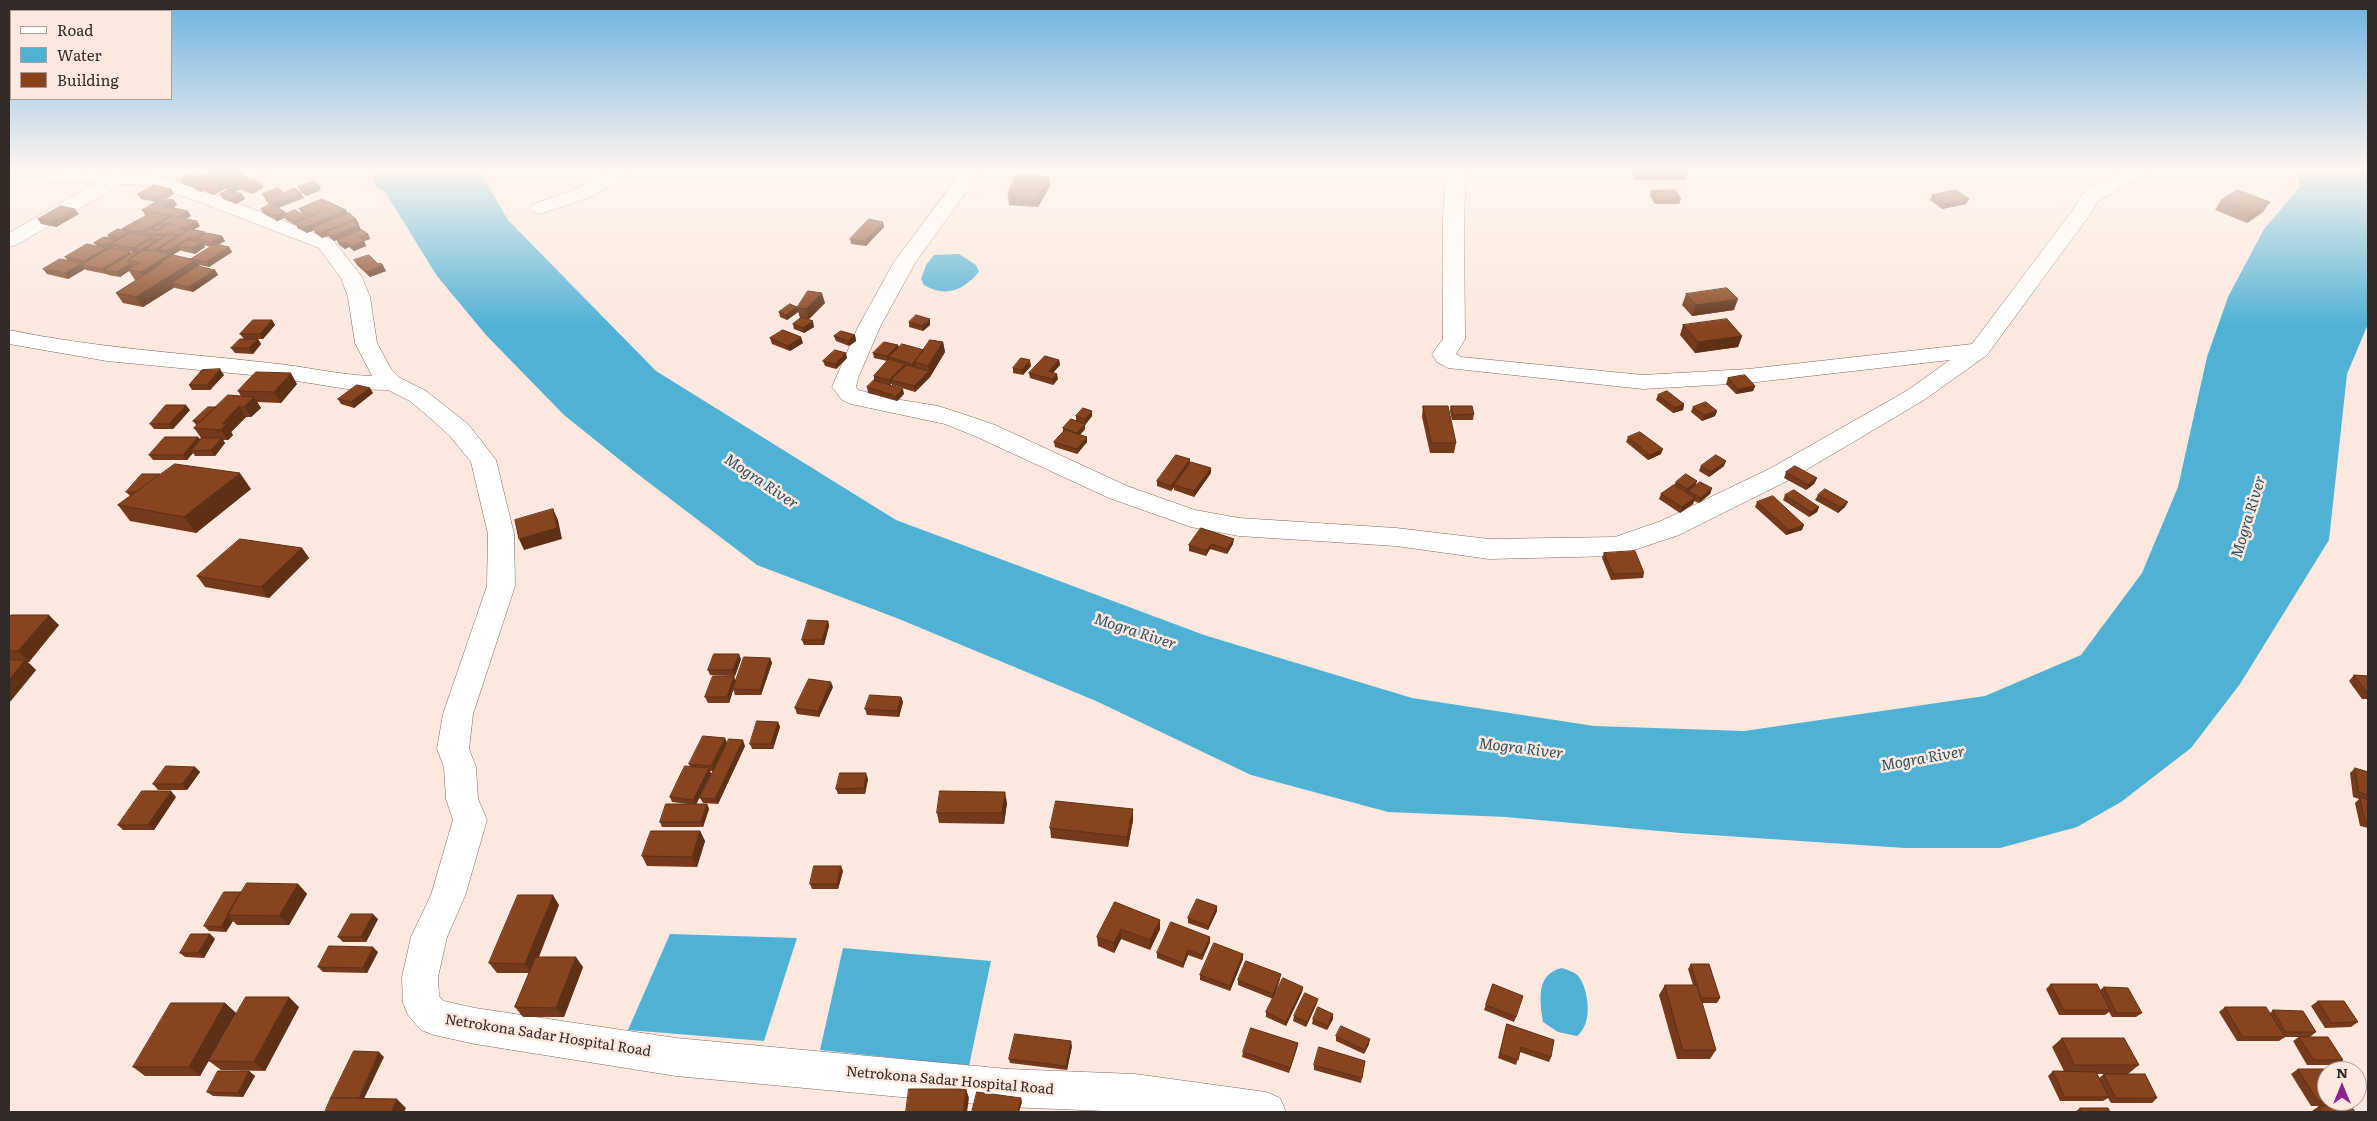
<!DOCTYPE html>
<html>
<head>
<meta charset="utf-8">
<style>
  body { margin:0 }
  #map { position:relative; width:2377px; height:1121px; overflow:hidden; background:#fce8de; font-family:Literata,serif }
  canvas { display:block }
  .frame { position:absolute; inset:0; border:10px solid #312a26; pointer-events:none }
  .legend { position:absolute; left:10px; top:10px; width:162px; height:90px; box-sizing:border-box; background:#fce8de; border:1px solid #ab9c94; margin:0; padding:6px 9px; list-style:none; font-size:15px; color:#312a26 }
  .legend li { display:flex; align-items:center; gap:10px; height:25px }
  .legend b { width:25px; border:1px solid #ab9c94 }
  .north { position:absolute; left:2317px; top:1061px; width:50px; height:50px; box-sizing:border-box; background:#fce8de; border:1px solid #ab9c94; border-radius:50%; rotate:0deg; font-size:14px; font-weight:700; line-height:20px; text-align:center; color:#312a26 }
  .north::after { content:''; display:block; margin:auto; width:18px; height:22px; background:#8a258b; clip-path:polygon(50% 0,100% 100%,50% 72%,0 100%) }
</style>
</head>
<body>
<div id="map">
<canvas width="2377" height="1121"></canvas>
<div class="frame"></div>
<ul class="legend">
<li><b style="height:6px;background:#fff"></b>Road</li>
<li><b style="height:14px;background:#4fb1d4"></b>Water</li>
<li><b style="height:14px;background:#87441f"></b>Building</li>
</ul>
<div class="north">N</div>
</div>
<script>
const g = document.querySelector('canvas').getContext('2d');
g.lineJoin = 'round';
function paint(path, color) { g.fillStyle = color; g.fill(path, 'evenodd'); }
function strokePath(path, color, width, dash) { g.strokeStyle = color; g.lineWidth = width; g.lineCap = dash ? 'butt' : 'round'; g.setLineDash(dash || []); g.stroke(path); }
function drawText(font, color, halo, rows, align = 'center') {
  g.font = font + ' Literata,serif'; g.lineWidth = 5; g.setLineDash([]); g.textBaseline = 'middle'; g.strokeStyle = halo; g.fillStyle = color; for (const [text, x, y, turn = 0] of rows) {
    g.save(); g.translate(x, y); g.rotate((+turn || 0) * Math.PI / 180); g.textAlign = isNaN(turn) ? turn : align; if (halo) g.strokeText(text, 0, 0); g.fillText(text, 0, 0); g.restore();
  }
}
const water = new Path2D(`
  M372 170H479L508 220 656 371 896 520 1204 635 1412 698 1594 726 1744 731 1985 696 2081 655 2142 573 2178 487 2207 357 2228 297 2264 229 2300 187 2297 170H2368V324L2347 374 2329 540 2240 684 2191 748 2121 802 2077 827 2000 848H1905L1681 833 1506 817 1388 812 1251 775 1096 701 899 619 757 565 635 472 564 415 486 335 437 276 385 192 374 185Z
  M959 254 976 265 979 272C964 290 945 298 924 285L921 279 926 265 934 255Z
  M670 934 797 938 764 1041 628 1030Z
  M843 948 991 961 969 1066 820 1050Z
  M1562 968C1567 970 1576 972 1579 977 1589 991 1593 1024 1577 1036L1558 1032 1543 1022C1540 1001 1535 974 1562 968Z`);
const street = new Path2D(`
  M14 170 144 173 203 190 333 240 362 277 370 297 377 343 391 369 400 378 426 391 468 424 496 460 514 534 515 586 473 714 469 749 476 767 478 799 487 820 465 896 447 937 438 977 439 996 444 1001 475 1008 676 1038 1008 1069 1135 1074 1266 1092 1280 1098 1286 1112H1130L1008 1107 676 1076 475 1044 434 1035 421 1030 408 1015 403 1003 402 977 411 937 431 895 453 820 446 799 444 767 437 749 443 714 487 586 488 534 471 462 450 436 430 418 410 401 388 390 347 389 272 377 107 361 9 344V330C95 348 183 353 270 363 304 366 338 375 372 376L355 343 348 297 341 278 319 248 189 198 143 185 122 184 16 245 9 247V233L95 183 57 182 16 174Z
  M608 170H631L593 196 540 214 533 212 530 208 533 204 579 188Z
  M963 170H982L915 263 880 327 858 378 856 387 858 390 889 398 938 406 963 414 995 425 1127 486 1195 510 1239 518 1396 528 1489 539 1615 537 1661 521 1771 468 1908 390 1950 360 1748 383 1643 389 1448 368 1437 362 1432 354 1443 339V217L1446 174 1449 170H1473L1471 174 1466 175 1464 217 1465 339 1456 354 1461 357 1643 375 1748 369 1972 344 2072 211 2083 193 2124 170H2148L2146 174 2098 201 2088 217 1987 355 1924 400 1789 480 1679 535 1616 556 1489 559 1396 546 1239 536 1191 527 1109 498 977 437 945 424 851 404 842 400 832 387 858 327 894 262Z`);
const wall = new Path2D(`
  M247 170 243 173 248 178 247 179 248 181 261 183 263 188 252 194 242 190 241 189 235 192 242 194 245 199 236 204 223 199 220 194 228 190 225 189 213 195 203 191 201 192 194 189 193 187H191L183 184 180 179 208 177 207 174Z
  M256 170H273L265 174Z
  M1631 170H1689L1686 180H1635Z
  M1049 177 1050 186 1038 207 1009 205 1008 195Z
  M319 185 321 190 306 196 301 192 298 187Z
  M1651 191 1681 199 1679 204H1655L1650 196Z
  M284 193 304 198 278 208 285 212 286 213 305 216 306 218 307 217 302 214 299 209 346 210 348 214 356 219 359 224H358L361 230 368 234 370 239 364 241 366 246 354 251 349 247 345 249 339 245 337 240 334 241 328 236 322 238 315 233 314 230 307 233 297 228V226L286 220 285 218 277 221 264 214 261 209 269 205 262 194Z
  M138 194H174L165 198 177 205 173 208 191 216 186 219 200 226 193 230 205 232 206 234 222 236 225 241 218 245 229 247 232 252 209 267 199 265 200 267 215 270 218 275 193 292 175 288V287L143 307 123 303 116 293 136 280H135L129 271 120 277 108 275 107 274H106L86 270 85 269 68 279 47 274 43 269 67 260 65 257 97 246 94 243 109 238 108 235 123 231 122 229 147 215H145L142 210 156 202 141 199ZM203 245 211 247 191 259 171 256 181 250 182 251 195 254 205 247ZM114 248 115 249 133 252 131 253 130 252 113 249Z
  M1932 195 1966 204 1942 209 1930 200Z
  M2221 200 2263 212 2247 223 2215 210Z
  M79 214 56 227 41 224 38 219Z
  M883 222 884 227 866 246 851 244 850 239Z
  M354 260 378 264 386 271 370 277 357 265Z
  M1686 294 1734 310 1692 316 1682 305Z
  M825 303 809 319H806L814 327 804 333 794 329 793 324 800 319V318L797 308Z
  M797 307 798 312 787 320 780 317 779 312Z
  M272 320 275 325 263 339H244L240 334Z
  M909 322 930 325 923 331 909 327Z
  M1683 325 1742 336 1738 347 1695 353 1680 335Z
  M855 335 856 341 849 346 836 341 834 336Z
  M770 338 803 343 790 351 772 344Z
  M258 339 261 344 253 354 235 353 231 348Z
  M943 342 945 352 930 377 915 392 892 385V383L890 385 904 394 897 401 868 393 867 387 874 380V376L887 361 874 358 873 353 898 345 899 347 924 350Z
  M847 358 836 369 825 366 823 361Z
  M1059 360 1060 365 1053 373 1058 379 1053 385 1030 378 1029 373Z
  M1031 366 1023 375 1013 373V368Z
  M224 375 210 390H192L189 385Z
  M1728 378 1755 386 1753 391 1736 394 1726 384Z
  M297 384 281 403 257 402 261 408 251 417H246L231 432 233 435 228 440H223L225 443 215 456H195L193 453 187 460H153L149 455 198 437 200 439 201 438 194 428 197 426 193 421 216 407 241 396 238 391Z
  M373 393 354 408 341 404 338 399Z
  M1658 395 1684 404 1683 410 1673 413 1656 400Z
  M1423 406 1456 443 1454 453H1430L1422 417Z
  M1451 406 1474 414 1473 420H1452L1450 411Z
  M1693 407 1717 411 1715 416 1702 421 1691 412Z
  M190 410 173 429H154L150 424Z
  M1076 416H1092L1085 425V424V429L1080 435 1087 442 1077 454 1055 447 1054 442 1063 432V428L1076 421Z
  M1628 437 1661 454 1648 460 1626 442Z
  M1190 463 1211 468V473L1194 497 1174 490V487L1171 491 1157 486V481Z
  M1701 466H1724L1709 477 1699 471Z
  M1786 472 1817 478 1814 484 1806 490 1784 478Z
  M1697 481 1695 485 1712 488 1710 494 1699 503 1694 501 1693 504 1680 513 1659 499 1661 494 1674 485 1676 482Z
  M251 489 196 533 130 521 118 505 130 496 126 492Z
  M1785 495 1819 507 1817 512 1809 517 1783 500Z
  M1818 495 1845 507 1838 513 1815 500Z
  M1757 502 1802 530 1786 535 1755 507Z
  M1201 528 1233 544 1227 554 1210 549 1206 556 1189 551V545Z
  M302 548 309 558 269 598 205 587 197 576Z
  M1604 553 1644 573 1643 578 1611 580 1602 558Z
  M9 618 59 625 29 662H28L36 670 9 703Z
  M828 621 829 626 824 645H804L802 640Z
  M770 658 772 663 761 695H735L733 689 729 703H708L705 697 736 681Z
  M741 659 735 676 710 675 708 670Z
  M2354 675 2368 676V699H2362L2349 681Z
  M833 687 819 717 797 714 795 708Z
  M901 697 903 702 899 717 867 715 865 709Z
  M778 722 780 727 773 749H752L750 744Z
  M727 743 745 746 718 804 703 803 700 798 713 771H710L711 774 696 804H707L709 809 703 827H662L660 822 688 804 672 802 670 797 690 766 689 764Z
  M195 767 200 772 187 790H158L153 784Z
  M2355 768 2368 772V828L2360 826 2355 803 2359 799 2353 797 2350 773Z
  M868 779 865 794H838L836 789Z
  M176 797 154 830H123L118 825Z
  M1007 803 1004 824 939 823 937 813Z
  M1133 820 1128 847 1051 838 1050 828Z
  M700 831 705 841 697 867 647 866 642 856Z
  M843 871 838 889H812L810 884Z
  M298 884 307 894 289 925H237L233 921 226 932 209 931 204 926 241 892Z
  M1115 902 1160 920V929L1150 950 1121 939 1114 953 1098 946 1097 937Z
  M559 905 539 957 583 967 564 1017H523L515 1007 529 973H497L489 963Z
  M1217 911 1208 930 1188 923V918Z
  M378 919 366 942H343L338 937Z
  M210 934 215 939 204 958 185 957 180 953Z
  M1210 937V942L1202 960 1188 955 1183 968 1157 958V953Z
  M378 952 367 973 323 972 318 967Z
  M1243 954V959L1230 991 1200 980V975Z
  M1691 964 1720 998 1717 1003H1702L1716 1050 1710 1059H1677L1659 995 1665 985H1693L1688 969Z
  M1280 979 1274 997 1303 987 1302 992 1286 1026 1266 1017V1012L1273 999 1238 985V980Z
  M1493 984 1516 1017 1514 1022 1484 1010Z
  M2051 984 2100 990 2104 987 2142 1013 2136 1017H2112L2109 1012 2105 1015H2059L2046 989Z
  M2318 1001 2358 1022 2351 1027 2325 1028 2311 1006Z
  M225 1003 236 1013 200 1076H145L133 1067Z
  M1317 1003 1306 1027 1293 1021 1294 1016Z
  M299 1007 265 1071 221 1070 209 1061Z
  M2225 1007 2270 1013 2273 1010 2316 1032 2310 1037 2343 1060 2336 1065H2307L2293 1041 2299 1037H2285L2279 1041H2237L2219 1012Z
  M1333 1014V1019L1327 1030 1312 1024 1313 1019Z
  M1507 1024 1551 1057 1549 1062 1520 1052 1516 1065 1498 1058Z
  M1336 1036 1369 1044 1364 1054 1336 1041Z
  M2062 1038 2139 1065 2128 1074H2097L2099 1078 2104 1074 2157 1098 2152 1103H2111L2108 1098 2103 1101H2060L2048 1076 2053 1071H2064L2052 1047Z
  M1298 1043 1297 1048 1289 1073 1242 1057 1243 1052Z
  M1072 1046 1067 1070 1010 1063 1009 1059Z
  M1365 1061 1361 1083 1314 1070V1065Z
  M2298 1069 2355 1101 2348 1106H2311L2291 1074Z
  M249 1071 255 1076 243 1097 213 1096 207 1092Z
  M2319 1106 2355 1112H2313L2312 1111Z
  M2080 1108 2110 1112H2075Z`);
const shadedWall = new Path2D(`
  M236 170H247L238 175Z
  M264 170H273L265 174Z
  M245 174 248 178 242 181 239 176Z
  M204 175 207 180 191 184 193 187H191L188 182Z
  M1049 177 1050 186 1038 207 1037 197Z
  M214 179 217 184 200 187 203 191 201 192 198 187Z
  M248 179 250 184 239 185 241 189 234 192 231 187Z
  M261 183 263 188 252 194 249 189Z
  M222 184 225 189 213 195 210 190Z
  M319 185 321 190 306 196 303 191Z
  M171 189 174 194 158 203 155 198Z
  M301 193 304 198 275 209 273 204Z
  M242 194 245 199 236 204 233 199Z
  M1969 199 1966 204 1942 209 1945 204Z
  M174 200 177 205 167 211 164 206Z
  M2270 202 2263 212 2247 223 2253 213Z
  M75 209 79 214 56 227 52 222Z
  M346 210 348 215 312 228 314 230 307 233 304 228Z
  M188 211 191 216 180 222 177 217Z
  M285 212 288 217 283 215 285 218 277 221 274 216Z
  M169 216 172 221 161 222 164 226 165 225 168 230 160 235 157 230 152 229 154 232 142 233V232Z
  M305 216 308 221 295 223 296 226 294 221Z
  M356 219 359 224 330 235 326 232 328 236 322 238 320 233Z
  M197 221 200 226 189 233 182 240 179 235 187 230 185 228Z
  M883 222 884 227 866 246 865 241Z
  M359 225 361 230 334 241 332 236Z
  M129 232 132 237 122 242 119 237Z
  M368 234 370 239 364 241 366 246 354 251 351 246 359 237Z
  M177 236 181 241 158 250 161 253 152 252Z
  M222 236 225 241 214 247 211 242Z
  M152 237 153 239H152L154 242 155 241 158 246 144 255 141 250 135 248 138 252 136 253 133 248Z
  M190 237 193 242 178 246 181 250 171 256 176 265 161 262 166 271 147 283 141 272 169 255 167 251Z
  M117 239 120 244H111L114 248 110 250 107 245Z
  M202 242 205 247 195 254 192 248Z
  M347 242 349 247 345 249 342 244Z
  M229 247 232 252 209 267 206 262Z
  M106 248 109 253 87 266 84 261Z
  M130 252 134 257 105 270 107 274H106L102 269Z
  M195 260 202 270 172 283 175 287 143 307 136 297Z
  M82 263 85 269 68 279 65 273Z
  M130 264 133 269 128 270 129 271 120 277 116 272Z
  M383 265 386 271 370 277 367 272Z
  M215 270 218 275 193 292 189 287Z
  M822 293 825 303 809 319 806 309Z
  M1738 299 1734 310 1692 316 1696 305Z
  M797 307 798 312 787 320 786 315Z
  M930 319V325L923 331 922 326Z
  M272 320 275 325 263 339 260 334Z
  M813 321 814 327 804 333 803 328Z
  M855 335 856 341 849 346 848 341Z
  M1742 336 1738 347 1695 353 1698 342Z
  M801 337 803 343 790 351 788 346Z
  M258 339 261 344 253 354 249 348Z
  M943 342 945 352 930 377 915 392 914 386 929 371 928 366Z
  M898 345 899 351 889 357 890 361 888 362 887 356Z
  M924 350 915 362 916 366 912 369V364Z
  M846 353 847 358 836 369 835 364Z
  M1030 360 1031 366 1023 375 1022 370Z
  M1059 360 1060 365 1049 377V371Z
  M905 364 906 369 891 380 892 383 890 385 889 380Z
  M220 369 224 375 210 390 207 385Z
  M291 373 297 384 281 403 274 392Z
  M1057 374 1058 379 1053 385 1052 379Z
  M1755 386 1753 391 1736 394 1738 389Z
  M370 388 373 393 354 408 351 402Z
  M903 389 904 394 897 401 896 396Z
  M254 397 261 408 251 417 244 407Z
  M1684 404 1683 410 1673 413 1675 408Z
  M186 405 190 410 173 429 169 424Z
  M239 406 246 417 231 432 233 435 228 440 221 430 222 424Z
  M1092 411V416L1085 425V419Z
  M1717 411 1715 416 1702 421 1704 415Z
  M1085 424V429L1077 438V433Z
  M198 437 202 442 191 451 193 453 187 460 183 455Z
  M1087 437V442L1077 454V449Z
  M222 438 225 443 215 456 211 450Z
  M1663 449 1661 454 1648 460 1650 455Z
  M1190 459V465L1174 485V487L1171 491V486Z
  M1726 461 1724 466 1709 477 1711 472Z
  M1211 468V473L1194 497V491Z
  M240 473 251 489 196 533 184 517Z
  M1817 478 1814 484 1806 490 1808 485Z
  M1697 481 1695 486 1685 494 1687 489Z
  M1712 488 1710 494 1699 503 1701 498Z
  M1695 498 1693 504 1680 513 1682 507Z
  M1848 502 1845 507 1838 513 1840 507Z
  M1819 507 1817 512 1809 517 1811 512Z
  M553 509 558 520 562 539 524 550 519 539Z
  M1804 525 1802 530 1786 535 1789 530Z
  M1234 539 1233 544 1227 554V549Z
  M1211 544 1210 549 1206 556V551Z
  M302 548 309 558 269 598 261 587Z
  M49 615 59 625 29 662 18 651Z
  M828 621 829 626 824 645 822 640Z
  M739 654 741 659 735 676 733 670Z
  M770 658 772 663 761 695 760 690Z
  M25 660 36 670 9 703V680Z
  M734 676 736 682 729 703 727 697Z
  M831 682 833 687 819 717 818 711Z
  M901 697 903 702 899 717 897 711Z
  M778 722 780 727 773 749 771 744Z
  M725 738 727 743 714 772 711 766Z
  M743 740 745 746 718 804 715 799Z
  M195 767 200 772 187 790 182 784Z
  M709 768 711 774 696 805 693 800Z
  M866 773 868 779 865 794 864 788Z
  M171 791 176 797 154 830 148 825Z
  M1005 792 1007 803 1004 824 1002 813Z
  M707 804 709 809 703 827 701 822Z
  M1133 809V820L1128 847 1127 837Z
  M700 831 705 841 697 867 692 857Z
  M841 866 843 871 838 889 837 884Z
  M298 884 307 894 289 925 279 916Z
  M553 895 559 905 532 973 525 964Z
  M1217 906V911L1208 930V926Z
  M373 914 378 919 366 942 361 937Z
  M228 916 233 921 226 932 221 927Z
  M1160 920V929L1150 950V940Z
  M1121 929V939L1114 953V943Z
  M210 934 215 939 204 958 198 953Z
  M1210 937V942L1202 960V955Z
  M373 947 378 952 367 973 363 968Z
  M1188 950V955L1183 968V963Z
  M1243 954V959L1230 991V986Z
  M576 957 583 967 564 1017 556 1008Z
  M1281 974 1280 979 1273 999V994Z
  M1303 987 1302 992 1286 1026V1022Z
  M289 997 299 1007 265 1071 254 1062Z
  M1318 999 1317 1003 1306 1027 1307 1022Z
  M225 1003 236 1013 200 1076 189 1067Z
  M1333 1014V1019L1327 1030 1328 1026Z
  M1370 1039 1369 1044 1364 1054 1365 1050Z
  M1071 1041 1072 1046 1067 1070 1066 1066Z
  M1298 1043 1297 1048 1289 1073 1290 1068Z
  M379 1052 384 1057 362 1103 358 1099Z
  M249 1071 255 1076 243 1097 238 1093Z
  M966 1089 969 1098 967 1112H963Z
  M1021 1098 1022 1102 1019 1112H1017Z
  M397 1099 406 1108 404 1112H391Z`);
const building = new Path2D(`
  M215 170H237L245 174 239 176 248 179 231 187 222 184 210 190 200 187 218 179 207 174Z
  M196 172 204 175 188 182 180 179Z
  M1017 173 1049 177 1037 197 1008 195Z
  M207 177 214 179 198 187 191 184Z
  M251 179 261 183 249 189 239 185Z
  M314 181 319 185 303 191 298 187Z
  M154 185 171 189 155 198 138 194Z
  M278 188 284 193 294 188 301 193 273 204 265 200 274 195 267 198 262 194Z
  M229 190 242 194 233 199 220 194Z
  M1675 190 1681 199 1656 200 1651 191Z
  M1956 190 1969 199 1945 204 1932 195Z
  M2238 190 2270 202 2253 213 2221 200Z
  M163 198 174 200 164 206 188 211 177 217 197 221 185 228H179L187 230 179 235 142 233 149 229 157 231 167 225H174L161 222 172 216 142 210Z
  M322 199 346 210 304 228 295 223 322 211 309 215 299 209Z
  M271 204 285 212 274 216 261 209Z
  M61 206 75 209 52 222 38 219Z
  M295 210 305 216 294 221 283 215Z
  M151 213 169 216 142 232 122 229Z
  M349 213 356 219 320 233 312 228Z
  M869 219 883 222 865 241 850 239Z
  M353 221 359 225 332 236 326 232Z
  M161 224 165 225 157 230 152 229Z
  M118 229 129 232 119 237 108 235Z
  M190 229 205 232 196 238 190 237 167 251 158 250Z
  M362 230 368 234 359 237 364 241 351 246 347 242 342 244 337 240Z
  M130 233 152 237 133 248 111 244Z
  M207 233 222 236 211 242 197 239Z
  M169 234 177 236 153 251 144 250Z
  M158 235 164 236 157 240 152 239Z
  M104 237 117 239 107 245 94 243Z
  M150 240 155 241 141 250 135 248Z
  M188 240 202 242 192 248 178 246Z
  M87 244 106 248 84 261 65 257Z
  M215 244 229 247 206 262 191 259Z
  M111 248 130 252 102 269 82 265Z
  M146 249 170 254 141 272 128 270 140 263 128 260Z
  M134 252 139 253 128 260 130 264 116 272 105 270Z
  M173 255 195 260 136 297 116 293 163 263 161 262Z
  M369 255 378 264 380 263 383 265 367 272 354 260Z
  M60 259 82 263 65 273 43 269Z
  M198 266 215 270 189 287 172 283Z
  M1727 288 1738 299 1696 305 1686 294Z
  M808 291 822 293 806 309 797 308Z
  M790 304 797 307 786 315 779 312Z
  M916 315 930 319 922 326 909 322Z
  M802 317 813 321 803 328 793 324Z
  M1727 319 1742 336 1698 342 1683 325Z
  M253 320H272L260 334H240Z
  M783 330 801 337 788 346 770 338Z
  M841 331 855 335 848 341 834 336Z
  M240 339H258L249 348H231Z
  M930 340 943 342 928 366 915 362Z
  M884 342 898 345 887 356 873 353Z
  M902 344 924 350 912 364 889 357Z
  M835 350 846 353 835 364 823 361Z
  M1045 356 1059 360 1049 371 1057 374 1052 379 1029 373Z
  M1021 358 1030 360 1022 370 1013 368Z
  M889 359 905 364 889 380 874 376Z
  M907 365 929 371 914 386 891 380Z
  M220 369 207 385H189L202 370Z
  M256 372 291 373 274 392 238 391Z
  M1745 375 1755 386 1738 389 1728 378Z
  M874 380 903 389 896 396 867 387Z
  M357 385 370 388 351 402 338 399Z
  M1667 391 1684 404 1675 408 1658 395Z
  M228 395 254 397 244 407 239 406 222 424H226L221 430 194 428Z
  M1706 402 1717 411 1704 415 1693 407Z
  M166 405H186L169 424H150Z
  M1423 406H1448L1456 443H1432Z
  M1451 406H1472L1474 414 1453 415Z
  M208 407H216L201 421H193Z
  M1083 408 1092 411 1085 419 1076 416Z
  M1071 419 1085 424 1077 433 1063 428Z
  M1065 430 1087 437 1077 449 1054 442Z
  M1640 432 1663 449 1650 455 1628 437Z
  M165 437H198L183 455H149Z
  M202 438H222L211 450 191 451Z
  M1176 455 1190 459 1171 486 1157 481Z
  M1716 455 1726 461 1711 472 1701 466Z
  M1191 462 1211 468 1194 491 1174 485Z
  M175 464 240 473 184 517 118 505Z
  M1795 466 1817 478 1808 485 1786 472Z
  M142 474H160L136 492H126Z
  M1686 474 1697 481 1687 489 1676 482Z
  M1700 482 1712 488 1701 498 1688 491Z
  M1674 485 1695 498 1682 507 1661 494Z
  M1825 489 1848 502 1840 507 1818 495Z
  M1794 490 1819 507 1811 512 1785 495Z
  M1773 496 1804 525 1789 530 1757 502Z
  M553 509 557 528 519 539 515 520Z
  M1201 528 1234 539 1227 549 1211 544 1206 551 1189 545Z
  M240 539 302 548 261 587 197 576Z
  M1635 551 1644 573 1613 574 1604 553Z
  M11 615H49L18 651H9V618Z
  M808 620 828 621 822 640H802Z
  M714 654H739L733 670H708Z
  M744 657 770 658 760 690 733 689Z
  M9 660H25L9 680Z
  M2354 675 2368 676V694Z
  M713 676H734L727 697H705Z
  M809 679 831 682 818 711 795 708Z
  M870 695 901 697 897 711 865 709Z
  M757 721 778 722 771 744H750Z
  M703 736 725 738 711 766 689 764Z
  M729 739 743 740 715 799 700 798Z
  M166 766 195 767 182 784H153Z
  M685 766 709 768 693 800 670 797Z
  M2355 768 2368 772V795L2359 792Z
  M840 773H866L864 788 836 789Z
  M142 791H171L148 825H118Z
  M940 791 1005 792 1002 813H937Z
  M2360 797 2368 800V821L2365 820Z
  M1056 801 1133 809 1127 837 1050 828Z
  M666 804H707L701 822H660Z
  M651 831H700L692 857 642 856Z
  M814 866H841L837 884H810Z
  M247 883 298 884 279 916 227 915Z
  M224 892H241L221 927 204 926Z
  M518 895H553L525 964 489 963Z
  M1197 899 1217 906 1208 926 1188 918Z
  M1115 902 1160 920 1150 940 1121 929 1114 943 1097 937Z
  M351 914H373L361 937H338Z
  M1171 922 1210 937 1202 955 1188 950 1183 963 1157 953Z
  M191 934H210L198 953H180Z
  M1214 943 1243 954 1230 986 1200 975Z
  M329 946 373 947 363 968 318 967Z
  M536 957H576L556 1008 515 1007Z
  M1246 961 1281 974 1273 994 1238 980Z
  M1691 964H1709L1720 998H1701Z
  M1283 978 1303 987 1286 1022 1266 1012Z
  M1493 984 1523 996 1516 1017 1486 1005Z
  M2051 984H2097L2110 1010H2064Z
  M1665 985H1697L1716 1050H1683Z
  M2104 987 2128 988 2142 1013H2117Z
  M1305 993 1318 999 1307 1022 1294 1016Z
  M246 997H289L254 1062 209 1061Z
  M2318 1001H2344L2358 1022 2332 1023Z
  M171 1003H225L189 1067H133Z
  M1318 1007 1333 1014 1328 1026 1313 1019Z
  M2225 1007H2266L2285 1037H2243Z
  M2273 1010 2303 1011 2316 1032H2286Z
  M1507 1024 1554 1040 1551 1057 1521 1047 1518 1060 1500 1054Z
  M1341 1026 1370 1039 1365 1050 1336 1036Z
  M1251 1028 1298 1043 1290 1068 1243 1052Z
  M1015 1034 1071 1041 1066 1066 1009 1059Z
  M2299 1037H2328L2343 1060H2314Z
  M2062 1038H2124L2139 1065H2075Z
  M1319 1047 1365 1061 1362 1078 1314 1065Z
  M354 1051 379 1052 358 1098H331Z
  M2298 1069H2335L2336 1071H2327V1101H2355H2318Z
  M218 1071H249L238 1093 207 1092Z
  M2053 1071 2096 1072 2109 1097H2065Z
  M2104 1074H2145L2157 1098H2116Z
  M909 1089H966L963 1112H906Z
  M977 1092 1021 1098 1017 1112H972Z
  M331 1098 397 1099 391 1112H325Z
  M2319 1106H2351L2355 1112H2323Z
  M2080 1108H2108L2110 1112H2082Z`);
const streetNames = [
  ["Netrokona Sadar Hospital Road",548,1036,9],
  ["Netrokona Sadar Hospital Road",950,1081,5]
];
const waterNames = [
  ["Mogra River",761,482,34],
  ["Mogra River",2249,517,-73],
  ["Mogra River",1135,632,18],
  ["Mogra River",1521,749,7],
  ["Mogra River",1923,759,-10]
];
paint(water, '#4fb1d4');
strokePath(street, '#7a6860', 1);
paint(street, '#fff');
paint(wall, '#743a1b');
paint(shadedWall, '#5e3016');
paint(building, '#87441f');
strokePath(building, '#5e3016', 1);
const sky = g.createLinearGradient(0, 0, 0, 327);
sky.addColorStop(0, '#6bb3e0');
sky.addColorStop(0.52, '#fef5f0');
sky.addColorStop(1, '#fef5f000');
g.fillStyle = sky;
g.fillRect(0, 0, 2377, 327);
drawText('14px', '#312a26', '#fce8de', streetNames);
drawText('italic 15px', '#275160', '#fce8de', waterNames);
</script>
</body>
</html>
